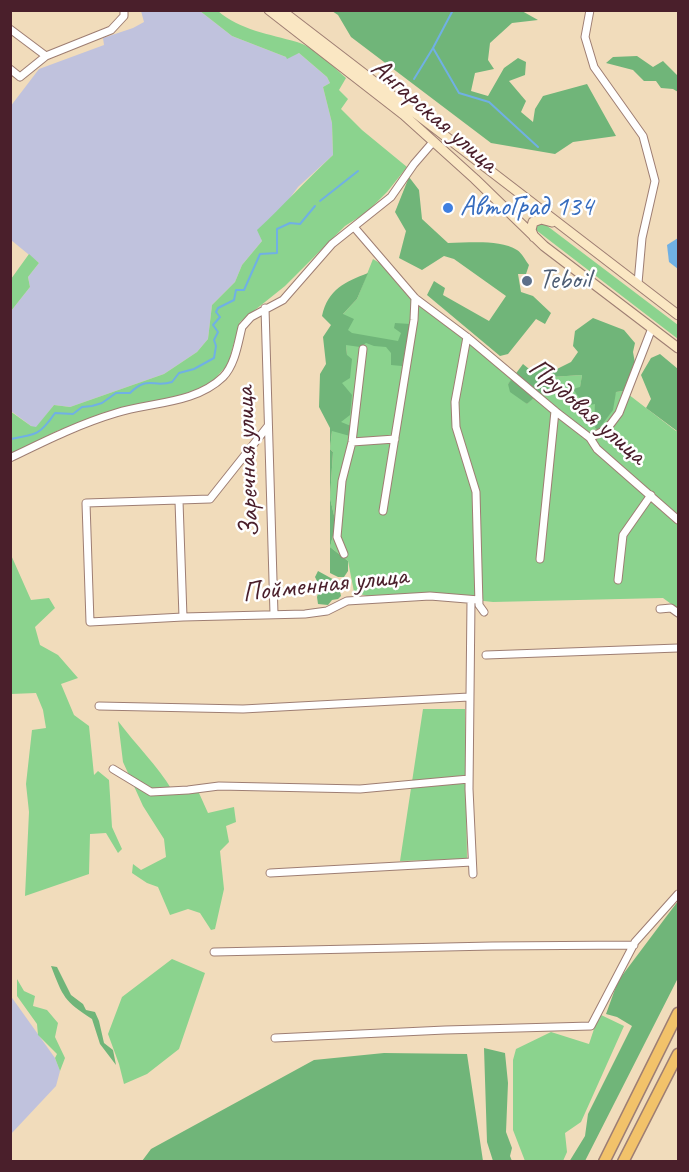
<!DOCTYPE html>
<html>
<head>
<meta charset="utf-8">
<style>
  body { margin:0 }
  #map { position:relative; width:689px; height:1172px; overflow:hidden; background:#f1dcbb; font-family:Caveat,sans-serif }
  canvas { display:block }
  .frame { position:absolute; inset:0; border:12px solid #4a1f2b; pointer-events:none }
</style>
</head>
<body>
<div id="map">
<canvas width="689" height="1172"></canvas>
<div class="frame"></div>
</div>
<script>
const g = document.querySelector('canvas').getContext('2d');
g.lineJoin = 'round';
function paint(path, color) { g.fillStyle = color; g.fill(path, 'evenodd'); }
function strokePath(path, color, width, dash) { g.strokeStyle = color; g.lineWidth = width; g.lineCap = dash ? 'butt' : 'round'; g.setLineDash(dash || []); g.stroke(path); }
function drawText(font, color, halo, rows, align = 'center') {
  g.font = font + ' Caveat,sans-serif'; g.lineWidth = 5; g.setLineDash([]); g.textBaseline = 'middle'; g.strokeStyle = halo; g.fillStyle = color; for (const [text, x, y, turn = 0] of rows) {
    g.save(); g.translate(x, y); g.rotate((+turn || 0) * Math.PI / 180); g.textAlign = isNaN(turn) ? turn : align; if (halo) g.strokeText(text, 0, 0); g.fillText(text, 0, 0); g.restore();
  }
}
const industrial = new Path2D(`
  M141 11H200L232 36 286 57 299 53 327 77 330 83 323 87 332 123 333 155 298 187 287 202 258 230 262 241 242 265 235 282 212 305 208 339 197 352 164 374 70 407 54 405 36 428 31 426 11 411V311L30 287 28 277 39 263 11 240 10 107 39 69 104 45 103 38 133 28 144 22Z
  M10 995 55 1058 60 1071 56 1086 11 1134Z`);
const green = new Path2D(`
  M200 11H218C240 30 269 34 297 42 312 46 334 67 346 78L339 90 348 99 341 109 362 130 407 167 387 192 367 212 345 226 285 286 240 322 228 364 213 381 201 389 59 430 11 454 10 411 31 426 36 427 54 405 70 407 164 374 197 352 208 339 212 305 235 282 242 265 262 241 257 230C283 206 306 180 333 155L332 123 323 87 330 83 327 77 299 53 287 59 286 57 232 36Z
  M542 222 678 325V339L536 230 535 223Z
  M29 254 39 263 28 277 30 287 11 311V279Z
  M373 259 401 276 429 308 512 380 508 384 527 404 550 377 582 375 580 388 574 389 595 403V428L598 429 616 392 624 391 676 431 678 430V609L663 598 493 602 420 594 370 597 354 592 348 561 330 547 336 524 330 498 333 452 330 449 332 431 340 422 341 382 347 356 343 314 357 299Z
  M11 555 31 600 49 598 55 608 35 627 40 645 58 655 78 678 61 684 74 715 89 726 94 775 98 771 109 780 112 827 122 849 118 853 106 833 90 834 89 874 25 896 29 812 26 784 32 730 46 728 43 710 36 693 11 694Z
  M423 709H465L467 859 400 861Z
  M118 721C136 745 157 765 172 790L199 793 208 813 234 807 236 822 226 826 229 842 220 851 224 889 215 929 211 930 200 913 188 909 170 915 158 887 147 883 132 873 133 864 141 870 166 857 164 839 143 806 123 762Z
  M172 959 205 973 179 1049 147 1074 124 1084 119 1064 108 1034 122 997Z
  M17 979 24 991 35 996 33 1006 47 1010 58 1023 55 1037 65 1058 60 1071 55 1058 57 1054 38 1035 37 1024 17 996Z
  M599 1014 624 1026 581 1122 565 1133 567 1152 563 1161H525L513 1130V1060L516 1049 551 1032 589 1044Z`);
const forest = new Path2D(`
  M332 11H522L538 20 512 23 490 43 488 60 494 69 475 73 471 91 488 96 504 68 518 58 526 62 525 75 509 81 526 101 521 112 533 122 535 109 543 96 587 84 616 136 573 142 555 154 491 143 351 37 338 15Z
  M637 56 653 67 663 61 678 76V92L673 89 661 88 656 81H644L633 70 606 63 613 57Z
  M409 177 419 190 422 219 448 243C468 243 499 239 517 250 522 253 525 260 529 265L526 274H518L521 292 533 296 551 313 545 324 536 319 508 354 500 356 427 295 434 281 445 288 443 295 489 321 506 296 454 259 444 256 422 270 399 258 406 231 395 212Z
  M368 273 357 299 343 314 354 319 348 330 352 333 398 341 401 333 394 328 395 323 410 324 402 366 391 365V353L386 347 374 346 366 343 360 347 346 345 347 355 352 359 350 378 342 383 352 395 350 415 341 422 351 426 350 436 332 431 330 449 333 452 330 498 336 524 330 547 348 561V571L344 577H338L330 573V428L319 407 320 374 326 364 323 337 331 325 322 316C328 289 345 282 368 273Z
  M593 318 624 330 635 343 633 352 635 363 624 391 616 392 613 410 598 430 595 428C596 419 594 412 595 404L585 406 573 389 580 387 582 375 551 377 547 395 539 393 527 404 510 392 508 384 523 364 534 373 543 362 555 370 571 362 578 352 573 346 575 331Z
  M660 354 678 369V430L677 431 646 408 651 399 641 375 651 358Z
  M318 571 338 582 341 596 338 599 332 600 328 605 318 604 317 597 320 587 315 577Z
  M678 901V978L585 1161 569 1162 585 1136 588 1114 632 1026 617 1017 606 1014 618 981Z
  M51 966 57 967 71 995 83 1004 86 1010 95 1012 99 1021 104 1043 113 1050 116 1065 100 1044 92 1019C64 1001 63 997 51 966Z
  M484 1048 505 1053 508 1083 506 1132 512 1148 510 1156 512 1161H493L487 1142Z
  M384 1053 467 1054 483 1161H142L151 1149 314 1060Z`);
const water = new Path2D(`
  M678 238V269L669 262 667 245Z`);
const stream = new Path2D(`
  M453 10 433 48 459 93 489 102 538 147
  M414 79 433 48
  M320 201 358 171
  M10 439C36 435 40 435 55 413L73 414 82 407 92 406 102 403 116 393H130C148 375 153 388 172 382L179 373 194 369 214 358 216 346 214 340 218 332 213 325 220 317 216 312 218 308 234 300 236 290H244L260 254 277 253V229L290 223 300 224 315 206`);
const minor = new Path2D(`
  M590 10 585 37 594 67 643 136 655 181 642 238 638 283
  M10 29 46 56
  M10 69 20 77 46 56 111 30 124 16V10
  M354 227 415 298 467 337 555 411 590 438 597 449 678 520
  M265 308 274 614
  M467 337 455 402 456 427 476 492 479 605 484 612
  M268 426 210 499 86 503 90 622 183 617 305 614 327 611 347 601 430 596 479 600
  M590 438 607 429 619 413 652 328
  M352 442 395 439
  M10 458C45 441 79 424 116 413 151 402 195 404 223 377 235 365 238 343 242 327L251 317 283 300 332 244 391 197 414 164 433 142
  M179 501 183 617
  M383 511 414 320 415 298
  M344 554 337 537 342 481 352 442 363 349
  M540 559 555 411
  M618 580 623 535 651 495
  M471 601 469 789 473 874
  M660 609 671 608 678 613
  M486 655 678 648
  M99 706 243 709 469 697
  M113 769 151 792 188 790 219 786 360 789 469 779
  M270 873 472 862
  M214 952 492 946 634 945
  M275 1038 445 1030 591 1026 635 942 678 894`);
const secondary = new Path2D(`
  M269 10 404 115 475 179 544 246 678 348
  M281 10 678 315
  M534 237 531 230 533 222 541 219 552 222`);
const trunk = new Path2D(`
  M604 1162 678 1013
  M623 1162 678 1054`);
const markers = [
  [448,208,6,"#3f7fe0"],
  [527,281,6,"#5c6f8a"]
];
const streetNames = [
  ["Ангарская улица",434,116,41],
  ["Прудовая улица",587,412,41],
  ["Заречная улица",248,462,-92],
  ["Пойменная улица",325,585,-6]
];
const shopNames = [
  ["АвтоГрад 134",460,208]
];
const serviceNames = [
  ["Teboil",539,281]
];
paint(industrial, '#c0c2dd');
paint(green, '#8bd38e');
paint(forest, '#70b579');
paint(water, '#70b0e4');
strokePath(stream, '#70b0e4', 2);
strokePath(minor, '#9e7e73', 9);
strokePath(secondary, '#9e7e73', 11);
strokePath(trunk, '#9e7e73', 13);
strokePath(minor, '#fff', 7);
strokePath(secondary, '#fae7c3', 9);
strokePath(trunk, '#f2c26a', 10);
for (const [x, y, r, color] of markers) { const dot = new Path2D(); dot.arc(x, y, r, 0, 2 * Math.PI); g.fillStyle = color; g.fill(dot); strokePath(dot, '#fff', 2); }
drawText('28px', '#4a1f2b', '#fff', streetNames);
drawText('28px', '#366cbe', '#fff', shopNames, 'left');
drawText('28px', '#4e5e75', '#fff', serviceNames, 'left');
</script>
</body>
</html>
